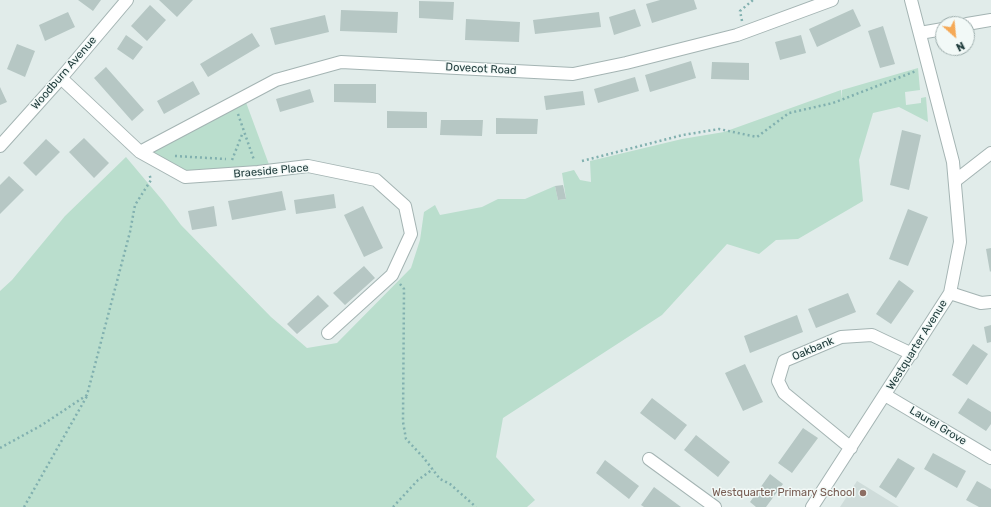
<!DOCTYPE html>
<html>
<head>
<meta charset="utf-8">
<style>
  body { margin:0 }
  #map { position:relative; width:991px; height:507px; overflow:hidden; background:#e1ecea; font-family:Rubik,sans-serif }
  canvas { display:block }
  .north { position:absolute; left:935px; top:16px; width:40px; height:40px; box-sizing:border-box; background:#f2f9f7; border:1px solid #9eaead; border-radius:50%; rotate:153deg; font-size:11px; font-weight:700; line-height:16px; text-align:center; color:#213d3d }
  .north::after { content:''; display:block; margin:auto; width:14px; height:18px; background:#f5a956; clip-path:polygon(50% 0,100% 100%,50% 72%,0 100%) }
</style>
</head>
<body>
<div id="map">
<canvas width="991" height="507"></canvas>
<div class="north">N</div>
</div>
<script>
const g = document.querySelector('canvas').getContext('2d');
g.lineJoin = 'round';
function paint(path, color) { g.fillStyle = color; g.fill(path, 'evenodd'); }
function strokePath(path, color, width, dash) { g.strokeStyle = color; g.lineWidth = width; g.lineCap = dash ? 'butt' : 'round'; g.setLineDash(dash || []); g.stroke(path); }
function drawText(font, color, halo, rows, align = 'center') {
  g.font = font + ' Rubik,sans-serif'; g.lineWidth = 3; g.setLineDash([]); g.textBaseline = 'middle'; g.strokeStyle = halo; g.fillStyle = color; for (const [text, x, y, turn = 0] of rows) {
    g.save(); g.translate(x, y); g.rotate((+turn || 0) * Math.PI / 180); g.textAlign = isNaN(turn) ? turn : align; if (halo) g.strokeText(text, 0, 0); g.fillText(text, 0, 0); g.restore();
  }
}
const built = new Path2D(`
  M857 481 896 505 899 507H840Z`);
const green = new Path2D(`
  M918 68 920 90 905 92 906 105 921 103V98L926 97 928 122 899 107 873 113 859 160 863 201 798 239 776 240 759 254 727 244 662 315 503 418 496 457 535 500 527 507H0V291L12 280 65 216 126 157 163 201 181 225 271 317 307 348 337 343 411 268 420 240 424 212 435 205 440 215 482 207 498 199H525L555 186 558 200 566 199 562 173 574 170 580 180 591 182 590 161 682 139 724 132 841 90 842 99V90Z
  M244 97 271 170 185 177 140 152Z`);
const building = new Path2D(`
  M78 0H101L93 11Z
  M159 0H193L177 17Z
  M660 0H694L697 9 652 23 646 4Z
  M419 1 454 2 453 20 419 18Z
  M150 5 166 20 147 41 131 26Z
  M635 9 641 26 614 35 609 17Z
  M853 9 861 26 817 47 809 29Z
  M341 10 398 12 397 33 340 31Z
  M68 12 75 27 45 41 39 25Z
  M599 12 601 27 535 34 533 20Z
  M325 15 329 32 275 45 270 28Z
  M466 19 520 22 519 42 465 40Z
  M883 26 895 64 880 68 868 31Z
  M252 33 260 46 208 77 200 64Z
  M126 35 143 47 133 60 117 49Z
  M801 35 806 53 780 60 775 42Z
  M17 44 35 51 25 77 7 69Z
  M691 61 696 78 650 92 645 75Z
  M712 62 749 63V80L711 79Z
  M106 67 144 110 132 121 94 78Z
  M635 77 639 91 598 103 594 89Z
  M193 81 200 94 164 114 157 101Z
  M334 84H376V103L334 102Z
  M0 87 7 102 0 105Z
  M310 89 314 102 280 112 276 99Z
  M583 91 585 105 546 110 544 96Z
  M387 111 427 112V128H387Z
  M496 118 538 119 537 134H496Z
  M441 120H483L482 136 440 135Z
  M902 130 921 135 909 190 890 185Z
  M84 138 109 163 94 178 69 152Z
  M46 139 60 152 36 176 23 163Z
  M9 176 24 190 0 214V185Z
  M563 185 566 199 558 200 555 186Z
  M282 191 286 210 232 220 228 201Z
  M334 194 336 208 296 214 294 200Z
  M214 206 217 226 192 230 188 211Z
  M363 206 383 248 364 257 344 215Z
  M908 209 928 217 908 266 889 259Z
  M991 248V271L990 272 986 249Z
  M364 266 375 278 345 305 333 293Z
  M899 280 914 291 891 324 876 314Z
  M848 293 856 312 816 328 808 309Z
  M318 295 329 306 297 334 287 324Z
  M797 315 803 332 750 353 744 336Z
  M991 325V342L987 343 984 327Z
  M973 344 988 354 967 385 952 375Z
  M745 364 763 402 743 411 725 373Z
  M652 398 687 425 675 440 640 413Z
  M968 398 991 412V424L986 431 958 413Z
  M803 428 818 438 792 473 778 463Z
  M696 435 730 462 718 477 684 450Z
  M933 453 966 471 957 488 924 469Z
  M898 458 915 468 896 498 879 487Z
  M605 460 639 486 629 499 596 473Z
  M770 474 783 484 766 507H756L750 502Z
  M977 481 991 489V507H979L966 500Z
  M654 487 681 507H644L641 505Z`);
const path = new Path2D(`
  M742 21 740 11 753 0
  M238 114 254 160
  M175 156 226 159
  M232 160 243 132
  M582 161 683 135 719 129 757 137 789 113 833 103 916 71
  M400 284 404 289 403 422 406 439 423 457 440 479 450 484 476 507
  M0 448 42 425 87 395 130 232 135 205 151 180 149 173
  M24 507 87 396
  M393 507 418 480 433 469`);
const minor = new Path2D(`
  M967 24 991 20
  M920 33 943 29
  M61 78 140 152 185 177 258 172 308 166 376 180 405 206 411 234 392 275 328 333
  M0 146 61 78 127 0
  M140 152 276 80 341 62 573 74 626 63 737 35 832 0
  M955 181 991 153
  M950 293 981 303 991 302
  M885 395 991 458
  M851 448 784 393 778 381 784 361 841 337 872 335 912 354
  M649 459 715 507
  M812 507 950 293 960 242 953 162 911 0`);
const markers = [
  [863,493,4,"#8d6e63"]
];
const streetNames = [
  ["Dovecot Road",481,69,3],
  ["Woodburn Avenue",64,73,-49],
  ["Braeside Place",271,171,-5],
  ["Westquarter Avenue",917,345,-58],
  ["Oakbank",813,349,-23],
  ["Laurel Grove",938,426,31]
];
const educationNames = [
  ["Westquarter Primary School",855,493]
];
paint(built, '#cfdcda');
paint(green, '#badecd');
paint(building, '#b6c7c4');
strokePath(minor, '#a4b4b3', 14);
strokePath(path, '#81b0af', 2.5, [2, 3]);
strokePath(minor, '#fff', 12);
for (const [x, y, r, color] of markers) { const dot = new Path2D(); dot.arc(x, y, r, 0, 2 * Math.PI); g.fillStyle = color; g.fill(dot); strokePath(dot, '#f2f9f7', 1.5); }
drawText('11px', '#213d3d', '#f2f9f7', streetNames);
drawText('11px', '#785e54', '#f2f9f7', educationNames, 'right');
</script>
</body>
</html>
